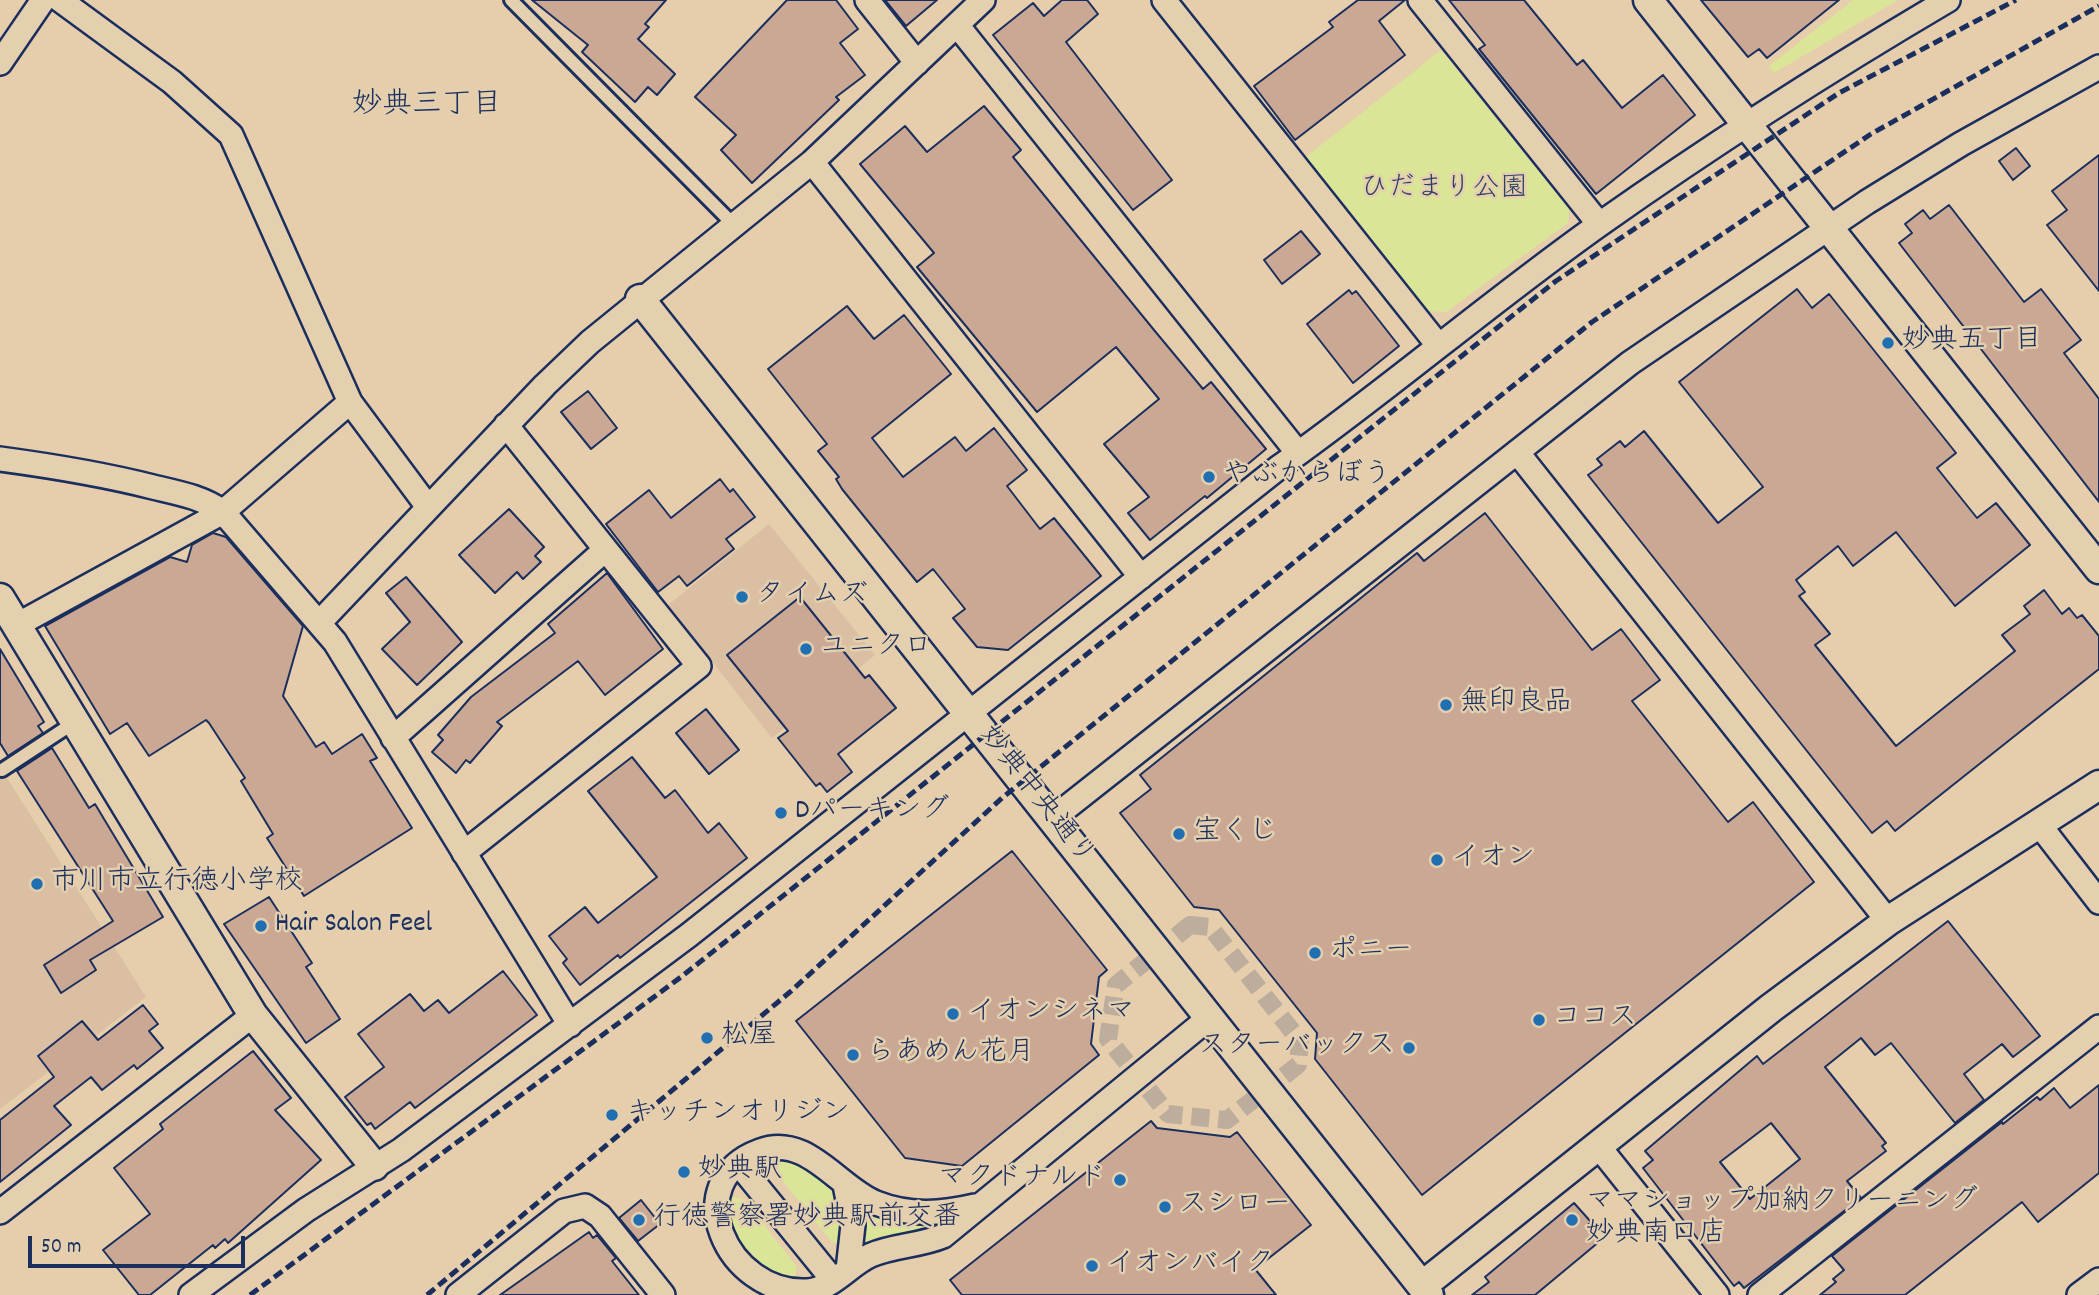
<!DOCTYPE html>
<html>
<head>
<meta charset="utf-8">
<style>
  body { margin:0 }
  #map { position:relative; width:2099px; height:1295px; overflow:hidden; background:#e6cdab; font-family:Dekko,sans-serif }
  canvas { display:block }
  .scale { position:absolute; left:28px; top:1236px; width:217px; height:32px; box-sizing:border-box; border:4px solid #1b2f5e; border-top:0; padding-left:9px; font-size:21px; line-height:24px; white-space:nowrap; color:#1b2f5e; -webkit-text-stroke:5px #e4cfae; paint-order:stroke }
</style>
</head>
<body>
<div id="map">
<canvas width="2099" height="1295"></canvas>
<div class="scale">50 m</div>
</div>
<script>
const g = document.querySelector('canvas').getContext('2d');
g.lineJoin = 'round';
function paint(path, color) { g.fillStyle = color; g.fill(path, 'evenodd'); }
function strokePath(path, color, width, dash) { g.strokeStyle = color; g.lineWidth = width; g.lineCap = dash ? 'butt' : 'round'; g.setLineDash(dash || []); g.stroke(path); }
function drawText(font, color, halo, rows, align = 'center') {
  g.font = font + ' Dekko,"Klee One",sans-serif'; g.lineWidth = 5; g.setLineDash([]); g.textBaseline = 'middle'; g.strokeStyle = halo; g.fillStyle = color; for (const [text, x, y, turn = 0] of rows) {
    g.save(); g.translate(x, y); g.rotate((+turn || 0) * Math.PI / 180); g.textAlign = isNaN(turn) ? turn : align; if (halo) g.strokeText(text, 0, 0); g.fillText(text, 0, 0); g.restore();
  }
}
const built = new Path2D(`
  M769 524 875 655 772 738 668 605Z
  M0 767 146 997 0 1109Z`);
const green = new Path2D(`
  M1853 0H1898L1774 73 1769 66Z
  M1441 50 1569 209 1568 223 1446 312 1429 311 1306 157Z
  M779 1161C837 1168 838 1193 844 1243L832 1242 778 1175Z
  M730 1197 744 1199 797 1267 795 1279C751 1274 725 1242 730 1197Z
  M858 1206 875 1215 936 1225 920 1233 880 1236 859 1247Z`);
const building = new Path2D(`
  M532 0H666L645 24 649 27 638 39 675 74 657 95 648 87 635 102 582 52 588 45Z
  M787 0H836L858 29 840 43 865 75 836 97 839 100 752 183 721 150 736 135 695 97Z
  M885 0H937L906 26Z
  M1062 0H1087L1098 14 1066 42 1172 180 1133 210 993 35 1033 3 1044 16Z
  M1358 0H1405L1379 21 1405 55 1295 140 1254 86 1333 27 1329 22Z
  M1449 0H1524L1577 65 1583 60 1622 108 1663 75 1695 115 1596 194 1479 49 1485 45Z
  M1701 0H1839L1767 58 1759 49 1748 57Z
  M984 106 1021 150 1013 157 1154 330 1203 389 1211 382 1266 449 1207 498 1205 496 1150 540 1128 513 1149 497 1104 444 1159 399 1116 347 1037 412 917 267 934 253 860 164 905 126 927 152Z
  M2016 148 2030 166 2013 180 1999 161Z
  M2099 155V291L2047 225 2067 210 2052 191Z
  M1949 205 2024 302 2041 289 2081 340 2064 353 2099 399V502L1899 243 1912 233 1905 224 1923 210 1930 219Z
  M1301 231 1320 254 1282 284 1264 260Z
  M1797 289 1812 308 1829 294 1956 453 1937 468 1977 518 1996 503 2030 545 1955 606 1896 532 1853 566 1838 546 1796 580 1805 592 1799 596 1830 634 1815 645 1896 746 2015 651 2002 635 2030 614 2024 606 2044 590 2062 614 2069 608 2077 618 2082 615 2099 636V669L1895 831 1887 821 1872 833 1588 475 1602 465 1597 459 1620 441 1625 447 1644 431 1718 523 1763 487 1679 382Z
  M1349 290 1352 294 1356 291 1399 346 1353 383 1307 324Z
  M847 306 874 339 904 315 951 374 872 438 903 477 955 437 966 451 994 428 1027 470 1007 486 1040 529 1054 518 1101 576 1008 650 977 647 953 618 965 609 933 569 917 582 842 489 836 479 839 477 818 451 827 444 768 369Z
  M588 391 617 428 591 449 561 412Z
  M720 479 730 492 733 489 755 517 726 539 734 549 687 586 679 576 658 592 606 524 649 490 671 518Z
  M509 509 544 547 535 556 541 562 523 579 517 572 495 593 459 555Z
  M1485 513 1592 650 1621 629 1660 680 1632 701 1728 822 1753 802 1814 882 1422 1195 1315 1059 1317 1033 1219 910 1194 907 1120 813 1151 789 1140 775 1417 553 1424 561Z
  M213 533 226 537 303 626 283 696 316 747 324 742 332 754 362 734 377 758 370 761 412 828 304 896 267 838 273 834 241 781 245 778 209 723 206 720 149 756 127 723 110 734 45 626 170 557 187 562 192 545Z
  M607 573 663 649 605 695 578 661 497 722 502 726 470 763 466 760 456 773 432 752 443 740 438 735 471 697 555 633 548 624Z
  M406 577 462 642 417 685 382 649 410 622 386 593Z
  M800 597 865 678 869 675 896 708 838 754 852 772 827 792 820 783 816 786 778 738 788 731 727 655Z
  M0 649 44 722 38 726 43 733 8 756 0 743Z
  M706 709 739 750 709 774 676 733Z
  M52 748 89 808 95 804 163 917 90 960 96 970 61 993 44 965 113 921 17 771Z
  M632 757 665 798 675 790 708 833 719 823 747 858 620 958 618 955 580 985 563 963 567 959 549 936 585 907 598 923 657 877 588 791Z
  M1012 851 1107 970 1099 977 1091 1044 1099 1055 962 1166 905 1158 796 1021Z
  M269 897 312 963 306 967 340 1019 306 1043 224 924Z
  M1948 921 2040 1036 2013 1057 2002 1044 1964 1074 1984 1100 1955 1123 1891 1043 1875 1055 1861 1038 1825 1067 1886 1143 1882 1146 1886 1151 1847 1181 1861 1198 1744 1288 1739 1282 1734 1286 1643 1168 1653 1160 1645 1151 1757 1056 1763 1064ZM1771 1123 1800 1159 1750 1199 1720 1162Z
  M503 971 537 1015 415 1108 410 1102 375 1129 371 1123 367 1125 345 1097 384 1067 358 1034 410 994 424 1011 438 1000 449 1013Z
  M143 1005 158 1024 149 1031 163 1048 137 1069 134 1065 102 1090 91 1077 54 1106 71 1125 0 1182V1120L54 1077 38 1056 82 1021 98 1040Z
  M253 1051 291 1098 275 1110 321 1160 228 1243 225 1239 215 1248 213 1245 150 1295H139L103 1250 150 1214 114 1168 163 1129 160 1124Z
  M2099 1085V1173L2038 1222 2022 1202 1905 1295H1820L1836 1282 1833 1279 1844 1270 1832 1256 2002 1122 2003 1124 2037 1097 2040 1100 2054 1088 2070 1108Z
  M1151 1121 1157 1128 1230 1137 1237 1132 1311 1225 1255 1269 1276 1295H962L950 1280Z
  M641 1200 660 1224 638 1241 619 1218Z
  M1574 1203 1591 1222 1587 1226 1600 1241 1535 1295H1472L1489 1282 1485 1277Z
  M589 1232 593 1238 597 1235 616 1258 612 1261 639 1295H500Z`);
const pedestrianTunnel = new Path2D(`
  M1190 925 1210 927 1300 1041 1298 1065 1227 1120 1168 1114 1108 1039 1116 985Z`);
const service = new Path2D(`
  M511 0 735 226
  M2 770 75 722`);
const minor = new Path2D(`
  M60 0 172 82 231 135 350 402 428 507
  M867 0 917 63
  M1164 0 1438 345
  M1420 0 1599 224
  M957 25 1298 453
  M0 63 43 0
  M812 162 1141 577
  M1517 452 1888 921
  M0 459C52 466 102 474 153 487 178 493 202 497 223 512L335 642 570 1025
  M319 623 545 385 590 342 812 162 983 0
  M17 625 223 512 350 402
  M393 738 605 550
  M1052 819 1630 363 1867 202 1961 144 2099 67
  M2038 823 2099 902
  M464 853 699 666 506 425
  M1599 1147 1717 1295
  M738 1163 833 1280
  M845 1185 853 1225 848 1270
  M975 1206C941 1214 909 1216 876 1203 838 1188 807 1133 760 1151 676 1182 727 1295 807 1291 831 1290 850 1264 871 1255 895 1245 919 1246 943 1236L1209 1018
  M0 1212 253 1015
  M191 1295 306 1210 401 1150 689 935 1278 468C1388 390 1490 302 1600 224 1712 145 1829 70 1948 0
  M458 1295 564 1211 585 1206 600 1216 663 1295
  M1760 1295 2099 1027
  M2079 1295 2099 1280`);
const tertiary = new Path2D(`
  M1648 0 2099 569
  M640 299 1429 1295
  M0 598 253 1015 374 1166
  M1422 1286 1771 1008 1888 921 2099 785`);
const rail = new Path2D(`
  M250 1295 681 977 1556 281 1839 93 2016 0
  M427 1295 790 992 1002 798 1592 322 1871 134 2099 6`);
const markers = [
  [1888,343,7,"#1f6fb2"],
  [1209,477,7,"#1f6fb2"],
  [742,597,7,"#1f6fb2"],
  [806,649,7,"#1f6fb2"],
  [1446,705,7,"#1f6fb2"],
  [781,813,7,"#1f6fb2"],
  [1179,834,7,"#1f6fb2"],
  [1437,860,7,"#1f6fb2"],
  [37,884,7,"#1f6fb2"],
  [261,926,7,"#1f6fb2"],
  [1315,953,7,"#1f6fb2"],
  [953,1014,7,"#1f6fb2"],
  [1539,1020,7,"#1f6fb2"],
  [707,1038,7,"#1f6fb2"],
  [1409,1048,7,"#1f6fb2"],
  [853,1055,7,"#1f6fb2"],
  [612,1115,7,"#1f6fb2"],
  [684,1172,7,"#1f6fb2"],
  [1120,1180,7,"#1f6fb2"],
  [1165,1207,7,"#1f6fb2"],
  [639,1220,7,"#1f6fb2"],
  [1572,1220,7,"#1f6fb2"],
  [1092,1266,7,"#1f6fb2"]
];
const parkNames = [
  ["ひだまり公園",1444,191]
];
const poiNames = [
  ["妙典五丁目",1902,343],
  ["やぶからぼう",1223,477],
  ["タイムズ",756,597],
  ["ユニクロ",820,649],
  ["無印良品",1460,705],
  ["Dパーキング",795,813],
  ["宝くじ",1193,834],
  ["イオン",1451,860],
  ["市川市立行徳小学校",51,884],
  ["Hair Salon Feel",275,926],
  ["ポニー",1329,953],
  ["イオンシネマ",967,1014],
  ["ココス",1553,1020],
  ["松屋",721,1038],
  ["スターバックス",1395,1048,"right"],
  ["らあめん花月",867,1055],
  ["キッチンオリジン",626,1115],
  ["妙典駅",698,1172],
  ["マクドナルド",1106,1180,"right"],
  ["ママショップ加納クリーニング",1586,1204],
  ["妙典南口店",1586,1236],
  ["スシロー",1179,1207],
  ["行徳警察署妙典駅前交番",653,1220],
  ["イオンバイク",1106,1266]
];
const streetNames = [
  ["妙典中央通り",1035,797,52]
];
const neighbourhoodNames = [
  ["妙典三丁目",427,108]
];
paint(built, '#dabfa3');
paint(green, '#dae598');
paint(building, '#caa893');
strokePath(building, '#1b2f5e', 2);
strokePath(pedestrianTunnel, '#bdad9c', 18, [18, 9]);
strokePath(service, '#1b2f5e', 18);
strokePath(minor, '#1b2f5e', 28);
strokePath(tertiary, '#1b2f5e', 33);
strokePath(service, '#e4cfae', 12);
strokePath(minor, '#e4cfae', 23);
strokePath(tertiary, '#e4cfae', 28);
strokePath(rail, '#1b2f5e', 5, [10, 5]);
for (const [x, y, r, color] of markers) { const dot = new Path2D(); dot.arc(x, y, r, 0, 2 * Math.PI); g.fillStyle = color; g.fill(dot); strokePath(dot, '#e4cfae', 2.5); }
drawText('28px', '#2e4164', '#e4cfae', parkNames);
drawText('28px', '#1b2f5e', '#e4cfae', poiNames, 'left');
drawText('28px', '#1b2f5e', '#e4cfae', streetNames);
drawText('30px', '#1b2f5e', '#e4cfae', neighbourhoodNames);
</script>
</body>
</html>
